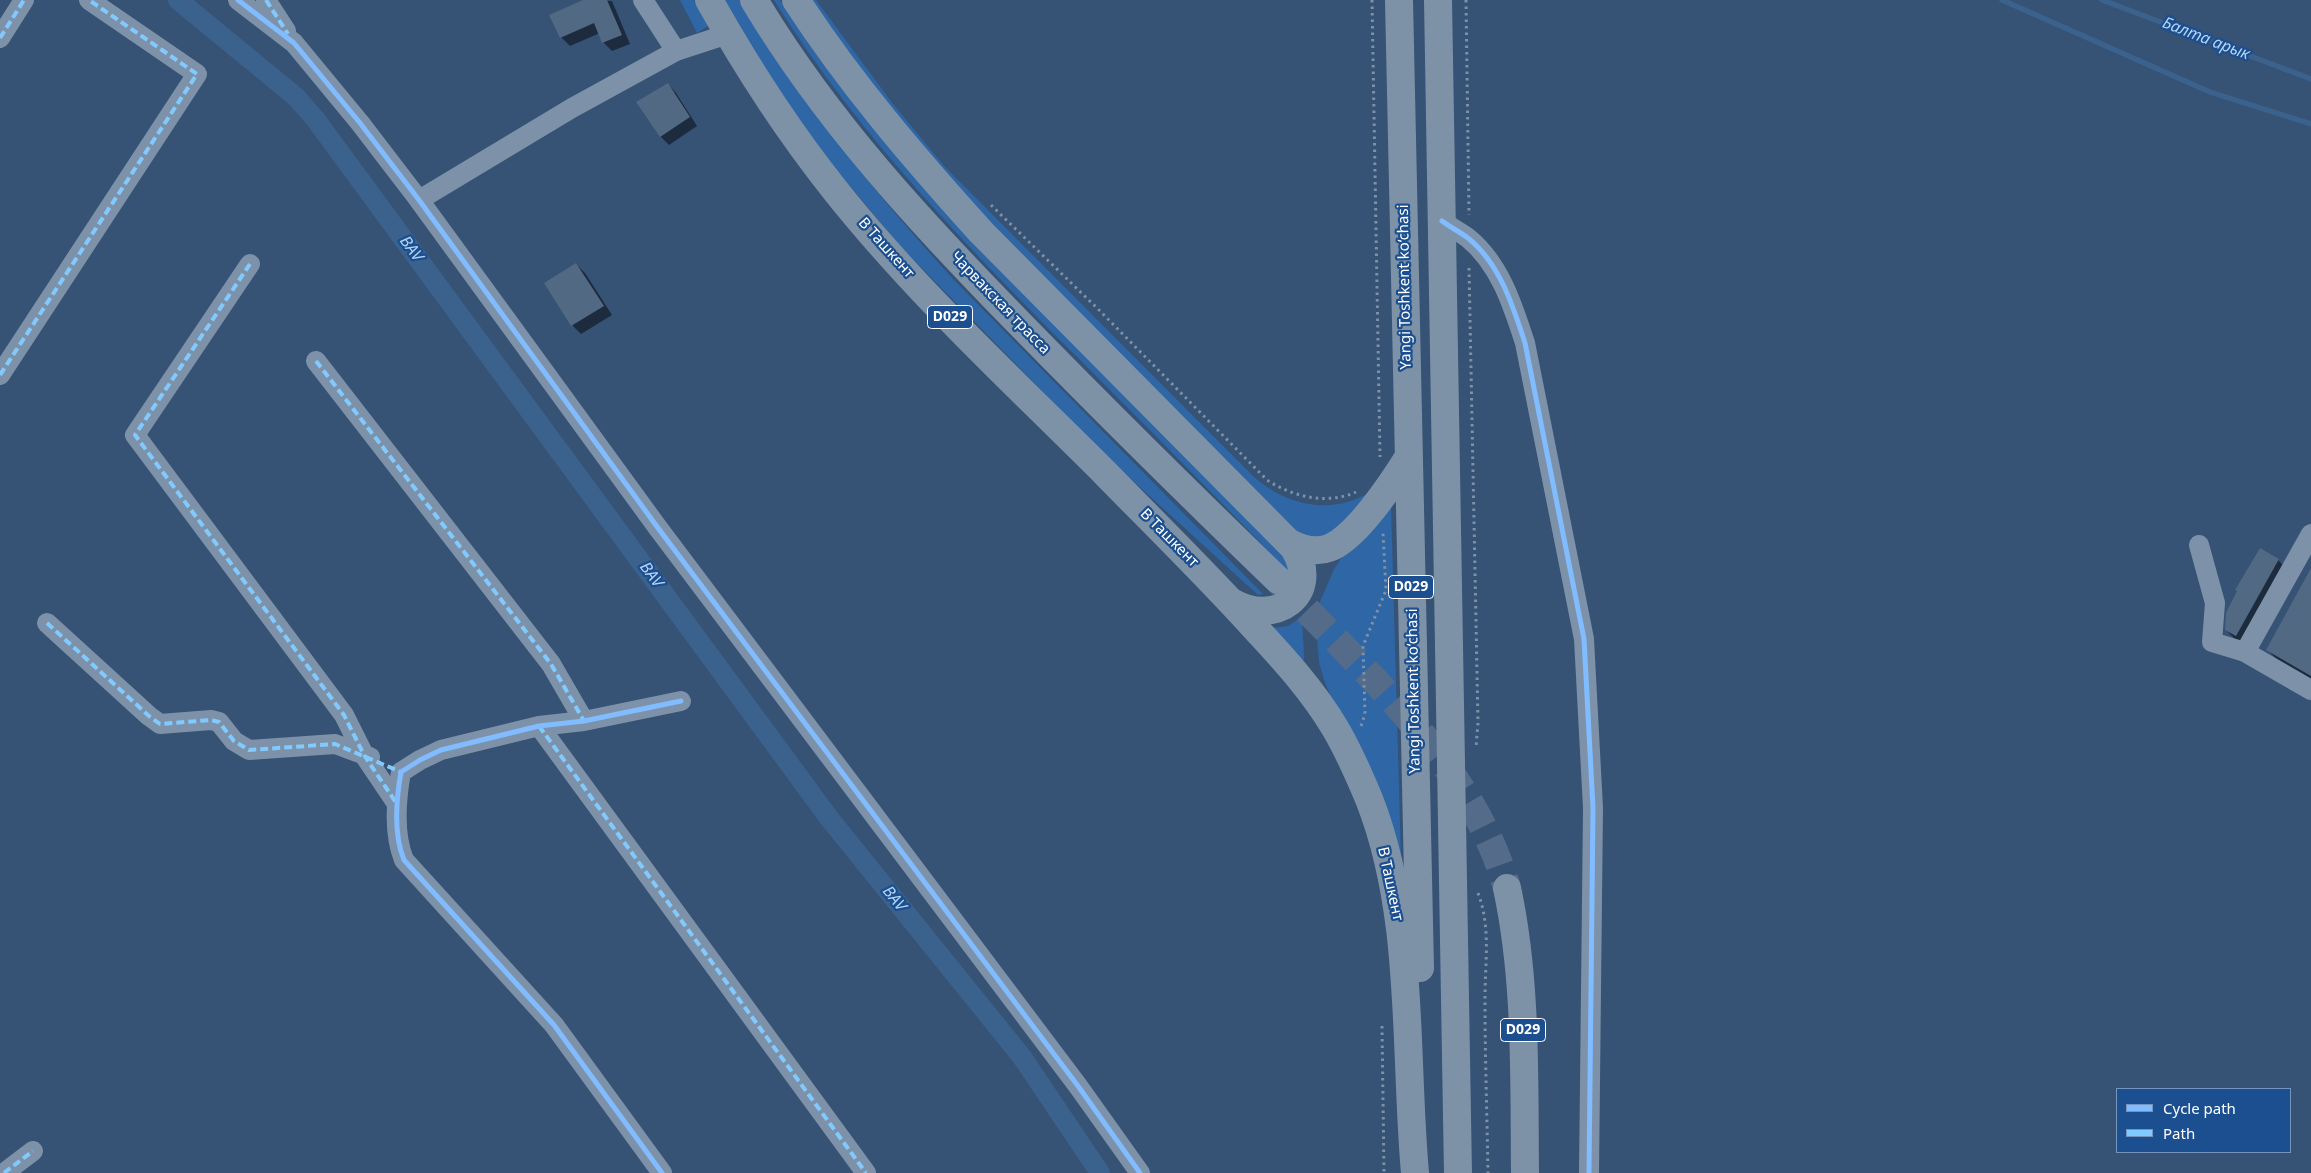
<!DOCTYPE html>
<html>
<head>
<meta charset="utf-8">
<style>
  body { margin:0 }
  #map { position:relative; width:2311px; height:1173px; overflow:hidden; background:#365274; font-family:"Noto Sans",sans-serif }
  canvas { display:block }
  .legend { position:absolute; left:2116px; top:1088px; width:175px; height:65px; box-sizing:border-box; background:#1b4f8f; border:1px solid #7695bc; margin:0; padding:6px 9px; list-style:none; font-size:15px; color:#fff }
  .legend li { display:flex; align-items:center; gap:10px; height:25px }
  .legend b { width:25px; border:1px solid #7695bc }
</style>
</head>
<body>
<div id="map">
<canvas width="2311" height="1173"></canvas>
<ul class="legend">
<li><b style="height:6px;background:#80bcff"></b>Cycle path</li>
<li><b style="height:6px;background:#80caff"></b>Path</li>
</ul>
</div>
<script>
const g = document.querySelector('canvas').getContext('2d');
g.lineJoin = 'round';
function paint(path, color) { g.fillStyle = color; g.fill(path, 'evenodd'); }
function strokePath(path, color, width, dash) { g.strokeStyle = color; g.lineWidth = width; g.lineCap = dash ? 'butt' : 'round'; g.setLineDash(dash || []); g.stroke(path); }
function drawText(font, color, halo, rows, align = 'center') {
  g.font = font + ' "Noto Sans",sans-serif'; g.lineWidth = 4.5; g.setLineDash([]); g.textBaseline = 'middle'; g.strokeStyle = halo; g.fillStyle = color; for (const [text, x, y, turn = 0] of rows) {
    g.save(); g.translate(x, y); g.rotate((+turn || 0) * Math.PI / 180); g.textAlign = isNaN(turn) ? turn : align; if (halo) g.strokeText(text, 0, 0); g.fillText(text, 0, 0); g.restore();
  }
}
const green = new Path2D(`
  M680 0H694L708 26 697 33Z
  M722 0H740C803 105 874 192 956 282L1263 594 1258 595 1111 461 900 246 821 151 784 100Z
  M774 0H780L793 19 959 227 1291 565 1288 571C1225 506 1162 442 1098 378 980 260 862 142 774 0Z
  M811 0H816L893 104 945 167 1253 476C1286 506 1333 516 1372 491L1333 535 1301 539 1000 232 961 191 888 106Z
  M1391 505 1401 858H1396L1324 680 1319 662 1316 624 1319 604 1334 569 1344 554Z
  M1303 616C1301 633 1306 653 1303 666L1271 628 1288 626Z`);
const shadow = new Path2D(`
  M586 0 612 1 630 44 612 51 603 42 600 33 570 46 561 37Z
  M668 84 676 93 697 126 669 145 661 137 638 102Z
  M576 264 585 273 612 315 581 334 572 325Z
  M2278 560 2287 569 2245 644 2235 639 2226 630Z
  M2311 570V682L2285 668 2268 650Z`);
const stream = new Path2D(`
  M2002 0 2210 92 2311 124
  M2102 0 2311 79`);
const canal = new Path2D(`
  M178 0 296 97 316 120 829 818 1022 1057 1100 1173`);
const building = new Path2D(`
  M583 0H607L622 35 602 43 594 23 560 38 549 15Z
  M668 83 690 117 660 137 636 102Z
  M576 263 604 306 571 326 544 283Z
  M2260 548 2279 559 2236 636 2225 630 2226 613 2237 591 2235 590Z
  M2311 568V676L2266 650Z`);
const highwayTunnel = new Path2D(`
  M1278 580C1363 670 1473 766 1507 888`);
const path = new Path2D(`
  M1372 0 1380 457
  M1466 0 1469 215
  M991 205 1099 310 1267 480C1293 497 1327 505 1356 492
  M1469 268 1478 723 1476 747
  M1361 726 1365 714 1363 646 1386 590 1383 533
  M1478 893C1491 927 1485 962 1485 998 1485 1056 1487 1115 1488 1173
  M1382 1026 1384 1173`);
const minor = new Path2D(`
  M238 0 294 43 360 123 419 200 658 528 1078 1086 1140 1173
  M266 0 286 31
  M643 0 676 51
  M0 38 24 0
  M419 200 572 108 676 51 728 34
  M1442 221C1450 227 1460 232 1468 238 1500 264 1513 306 1525 343L1584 639 1593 808 1589 1173
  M250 264 135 435 344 715 364 755 397 804
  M316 361 551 664 584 721
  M0 375 197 74 89 0
  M2311 534 2245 652 2311 690
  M2199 545 2215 603 2212 642 2245 652
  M47 623 149 716 160 724 211 720 219 722 234 741 249 750 335 744 370 757
  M539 726 866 1173
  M4 1173 33 1151
  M662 1173 554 1025 404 860C393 833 396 800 401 772L420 760 441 750 539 726 584 721 681 701`);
const highway = new Path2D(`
  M709 0C746 66 787 130 835 190 916 292 1014 382 1106 474 1156 525 1207 575 1255 628 1284 659 1313 691 1335 728 1348 750 1359 775 1369 799 1415 915 1404 1051 1415 1173
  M754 0C827 122 922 224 1021 325 1105 411 1191 496 1278 580
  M796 0C850 83 914 158 981 232L1294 548C1322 595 1275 627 1232 602
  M1399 0 1420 968
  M1438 0 1458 1173
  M1288 542C1301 549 1316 553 1329 548 1356 538 1393 482 1408 458
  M1507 888C1527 981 1524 1078 1525 1173`);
const quiet = new Path2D(`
  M266 0 288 34
  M0 38 24 0
  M250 264 135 435 344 715 364 755 397 804
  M316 361 551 664 584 721
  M0 375 197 74 89 0
  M47 623 149 716 160 724 211 720 219 722 234 741 249 750 335 744 401 772
  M539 726 866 1173
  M4 1173 33 1151`);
const cycleway = new Path2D(`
  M238 0 294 43 360 123 419 200 658 528 1078 1086 1140 1173
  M1442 221C1450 227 1460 232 1468 238 1500 264 1513 306 1525 343L1584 639 1593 808 1589 1173
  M662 1173 554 1025 404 860C393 833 396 800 401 772L420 760 441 750 539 726 584 721 681 701`);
const shields = [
  [950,317,45],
  [1411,587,45],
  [1523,1030,45]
];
const shieldNames = [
  ["D029",950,317],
  ["D029",1411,587],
  ["D029",1523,1030]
];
const streetNames = [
  ["В Ташкент",886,248,48],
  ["Yangi Toshkent ko‘chasi",1405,287,-91],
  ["Чарвакская трасса",1000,303,46],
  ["В Ташкент",1169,538,45],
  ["Yangi Toshkent ko‘chasi",1414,691,-91],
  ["В Ташкент",1390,884,78]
];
const waterNames = [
  ["Балта арык",2206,39,21],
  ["BAV",411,249,54],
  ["BAV",651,575,54],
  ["BAV",894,899,51]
];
paint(green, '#2f66a5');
paint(shadow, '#0007');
strokePath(stream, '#3b618d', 5.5);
strokePath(canal, '#3b618d', 20);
paint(building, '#526984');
strokePath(highwayTunnel, '#546c89', 28, [28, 14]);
strokePath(path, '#7d92a8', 3, [2.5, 4]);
strokePath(minor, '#7d92a8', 20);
strokePath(highway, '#7e92a7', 28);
strokePath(quiet, '#80caff', 4, [8, 4]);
strokePath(cycleway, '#80bcff', 5);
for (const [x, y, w] of shields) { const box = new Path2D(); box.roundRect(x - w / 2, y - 11.5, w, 23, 4); g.fillStyle = '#1b4f8f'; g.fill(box); strokePath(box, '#fff', 1); }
drawText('bold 14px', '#fff', null, shieldNames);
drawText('15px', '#fff', '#1b4f8f', streetNames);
drawText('italic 16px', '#b5d3f5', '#1b4f8f', waterNames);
</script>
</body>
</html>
